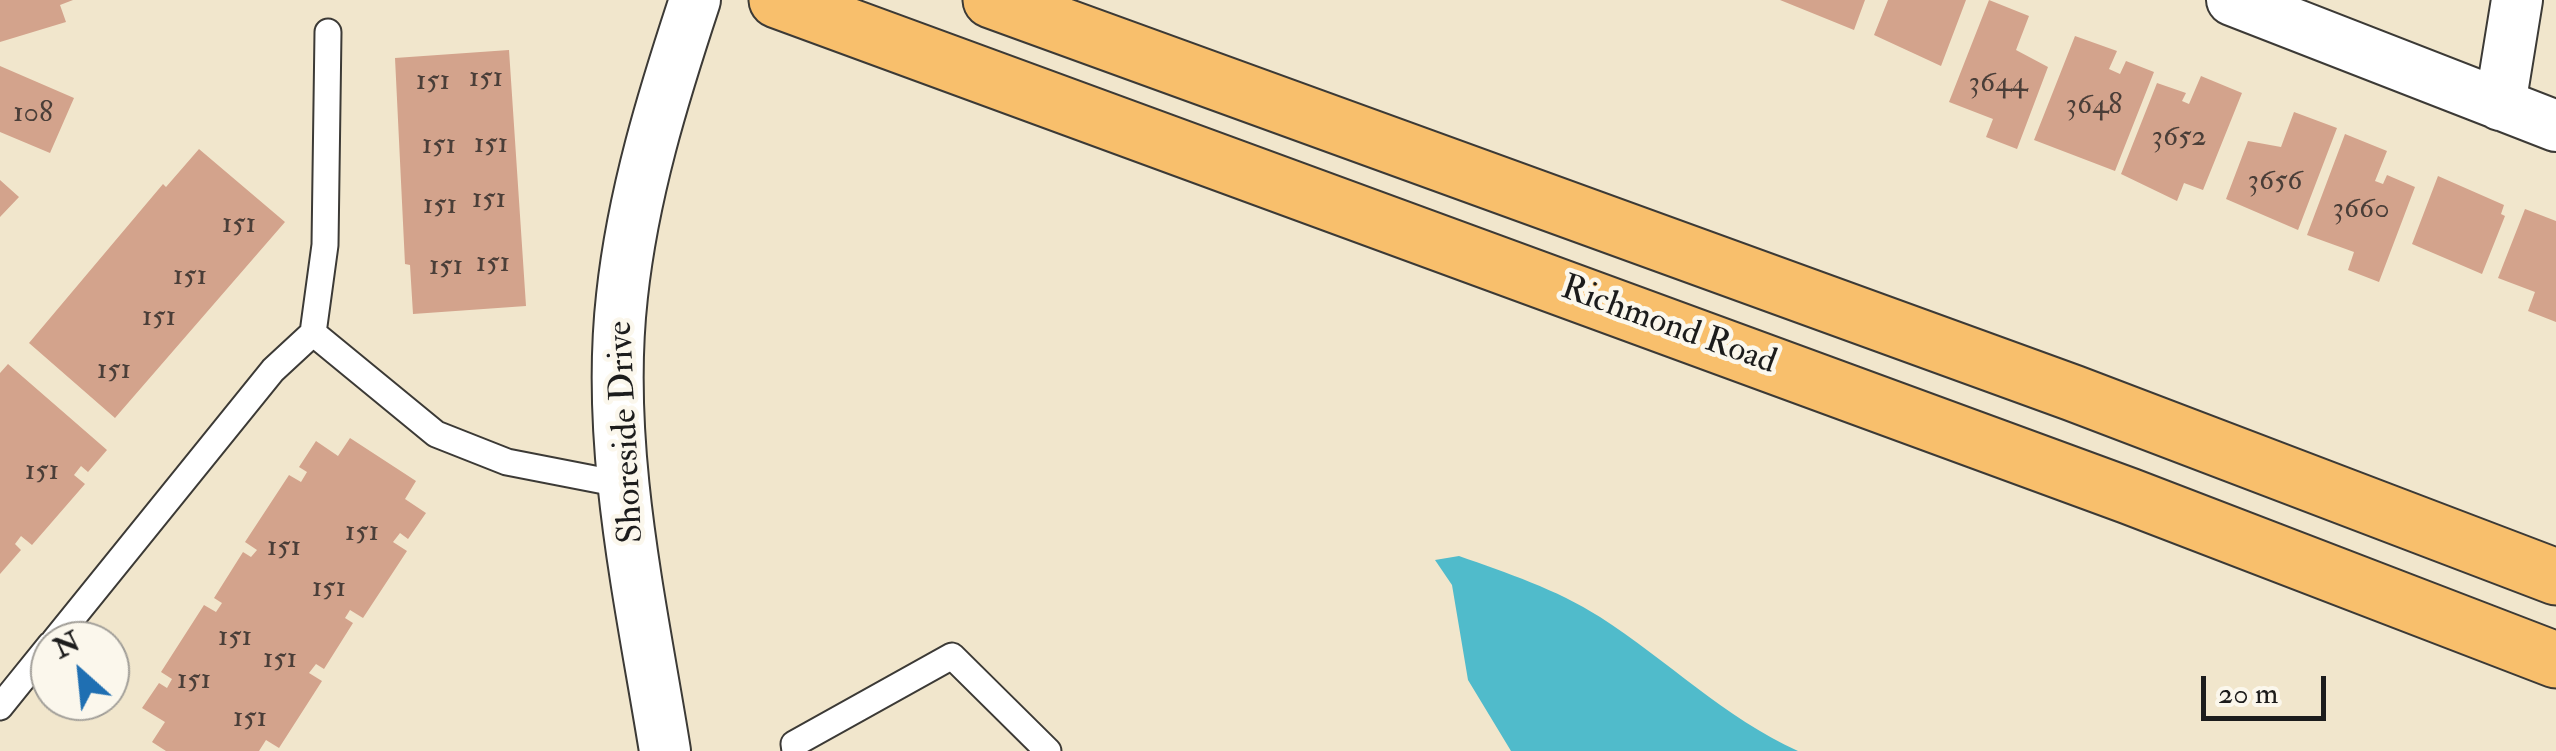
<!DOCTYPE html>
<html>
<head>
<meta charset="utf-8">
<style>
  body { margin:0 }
  #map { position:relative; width:2556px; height:751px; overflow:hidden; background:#f1e6cc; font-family:"IM FELL Double Pica",serif }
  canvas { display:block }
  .north { position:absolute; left:30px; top:621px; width:100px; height:100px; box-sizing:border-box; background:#fbf7ec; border:2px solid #a29f99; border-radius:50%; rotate:333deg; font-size:28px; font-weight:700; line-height:40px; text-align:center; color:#1c1c1c }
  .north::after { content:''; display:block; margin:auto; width:35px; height:45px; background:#1f6fb2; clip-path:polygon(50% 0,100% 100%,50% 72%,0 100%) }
  .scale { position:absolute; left:2201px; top:676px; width:125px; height:45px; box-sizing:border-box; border:5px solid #1c1c1c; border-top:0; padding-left:12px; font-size:30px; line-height:35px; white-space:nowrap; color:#1c1c1c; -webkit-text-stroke:8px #fbf7ec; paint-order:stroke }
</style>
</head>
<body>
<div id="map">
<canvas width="2556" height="751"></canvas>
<div class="north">N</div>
<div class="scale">20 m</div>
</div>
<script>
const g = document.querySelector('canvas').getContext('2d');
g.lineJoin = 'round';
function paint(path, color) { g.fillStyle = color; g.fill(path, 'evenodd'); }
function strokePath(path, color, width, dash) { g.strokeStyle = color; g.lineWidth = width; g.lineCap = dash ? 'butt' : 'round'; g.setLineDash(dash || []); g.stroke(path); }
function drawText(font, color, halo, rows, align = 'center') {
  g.font = font + ' "IM FELL Double Pica",serif'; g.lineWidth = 9; g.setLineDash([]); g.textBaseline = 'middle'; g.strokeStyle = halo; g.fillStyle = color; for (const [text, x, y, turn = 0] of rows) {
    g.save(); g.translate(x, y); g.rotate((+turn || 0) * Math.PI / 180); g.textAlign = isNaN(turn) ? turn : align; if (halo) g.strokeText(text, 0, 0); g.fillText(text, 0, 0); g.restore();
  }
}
const water = new Path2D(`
  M1459 556C1507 573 1556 589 1600 617 1667 660 1725 718 1798 751H1511L1468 680 1452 585 1435 560Z`);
const building = new Path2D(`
  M0 0H73L60 5 66 22 0 42Z
  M1780 0H1865L1854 30Z
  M1888 0H1966L1941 66 1874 35Z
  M1989 0 2029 16 2016 50 2048 67 2017 149 1986 137 1993 119 1949 102Z
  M2075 36 2117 51 2109 69 2120 74 2126 61 2154 72 2115 171 2034 140Z
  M509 50 526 306 413 314 410 265 405 264 395 58Z
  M0 66 74 98 50 153 0 132Z
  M2201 76 2242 93 2203 190 2184 183 2177 201 2121 174 2157 83 2186 93 2182 101 2189 104Z
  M2294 112 2337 128 2298 230 2226 199 2248 141 2281 147Z
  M2345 134 2387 151 2375 181 2383 184 2387 175 2415 187 2379 282 2348 270 2354 252 2307 235Z
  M199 149 285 222 115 418 29 343 163 184 166 187Z
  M2438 176 2504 205 2501 214 2505 216 2482 274 2412 244Z
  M0 180 19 197 0 217Z
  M2525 209 2556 221V322L2528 311 2535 292 2498 278Z
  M8 364 107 450 88 472 81 466 74 475 85 484 32 545 21 536 15 544 21 550 0 574V373Z
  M350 438 416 481 405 499 426 513 408 539 400 533 393 542 407 551 363 618 350 610 345 618 353 623 324 669 316 664 309 673 322 681 279 748 266 740 259 751H166L152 742 165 722 142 708 159 683 167 688 172 679 161 672 204 605 216 612 222 603 214 598 243 552 251 557 257 550 245 542 289 475 301 482 307 472 299 467 316 441 338 456Z`);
const service = new Path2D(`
  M328 32 325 245 313 333 436 434 507 462 625 485
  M54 641 273 370 313 333
  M0 707 50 645
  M795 751 794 744 952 656 1048 751`);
const minor = new Path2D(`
  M2232 0 2556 126
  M2500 105 2517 0
  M665 751C641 602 605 447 622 296 633 194 663 97 695 0`);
const trunk = new Path2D(`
  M777 0 2129 496 2556 660
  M991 0 2073 393 2556 577`);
const numberNames = [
  ["151",486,80],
  ["151",433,83],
  ["3644",1998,85],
  ["3648",2094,107],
  ["108",33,115],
  ["3652",2179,139],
  ["151",491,146],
  ["151",439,147],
  ["3656",2275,183],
  ["151",489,201],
  ["151",440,207],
  ["3660",2361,211],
  ["151",239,226],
  ["151",493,265],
  ["151",446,268],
  ["151",190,278],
  ["151",159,319],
  ["151",114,372],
  ["151",42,473],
  ["151",362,534],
  ["151",284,549],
  ["151",329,590],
  ["151",235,639],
  ["151",280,661],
  ["151",194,682],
  ["151",250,720]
];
const streetNames = [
  ["Richmond Road",1668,327,20],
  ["Shoreside Drive",628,432,-93]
];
paint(water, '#50bbcb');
paint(building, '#d3a38c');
strokePath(service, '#3c3a36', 29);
strokePath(minor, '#3c3a36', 54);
strokePath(trunk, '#3c3a36', 59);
strokePath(service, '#fff', 25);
strokePath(minor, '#fff', 50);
strokePath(trunk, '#f8bf6c', 55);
drawText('30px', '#4a3e38', null, numberNames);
drawText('35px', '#1c1c1c', '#fbf7ec', streetNames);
</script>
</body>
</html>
